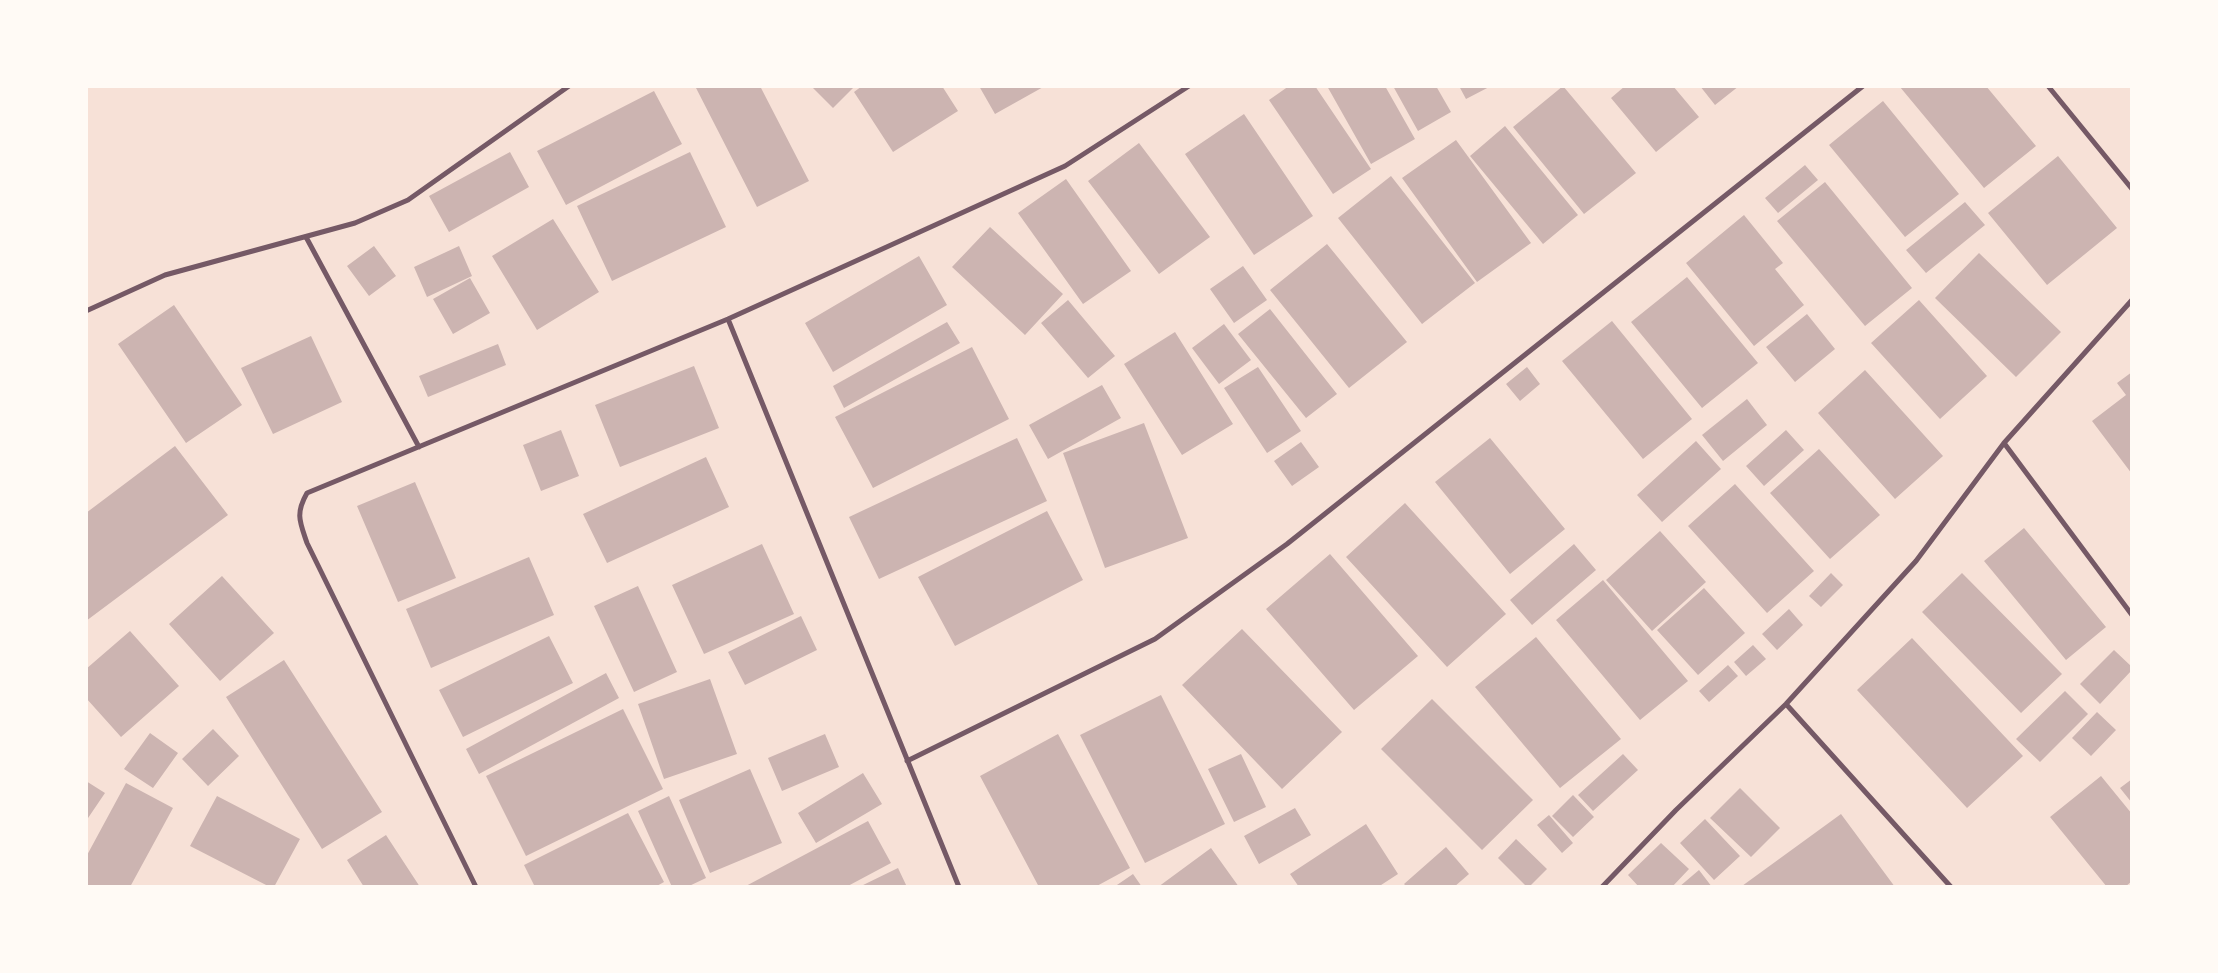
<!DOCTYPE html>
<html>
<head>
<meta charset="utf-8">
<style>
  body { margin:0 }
  #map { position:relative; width:2218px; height:973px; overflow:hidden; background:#f7e1d7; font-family:Rubik,sans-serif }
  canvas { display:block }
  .frame { position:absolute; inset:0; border:88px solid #fffaf5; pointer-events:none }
</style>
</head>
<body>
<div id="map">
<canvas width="2218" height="973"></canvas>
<div class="frame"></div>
</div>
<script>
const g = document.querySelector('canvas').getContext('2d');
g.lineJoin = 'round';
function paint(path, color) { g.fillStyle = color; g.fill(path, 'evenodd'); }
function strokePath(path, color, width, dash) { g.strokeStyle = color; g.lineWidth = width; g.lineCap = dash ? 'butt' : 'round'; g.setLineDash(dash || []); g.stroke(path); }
const building = new Path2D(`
  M695 86H760L809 181 757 207Z
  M811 86H855L833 108Z
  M862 86H942L958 111 893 152 854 92Z
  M979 86H1045L995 114Z
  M1289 86H1315L1371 169 1333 194 1269 100Z
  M1327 86H1385L1415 139 1371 164Z
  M1393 86H1436L1451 112 1418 131Z
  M1459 86H1491L1466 99Z
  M1563 86 1636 173 1584 214 1513 127Z
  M1625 86H1673L1699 117 1656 152 1611 98Z
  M1700 86H1739L1715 105Z
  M1901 86H1986L2036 146 1984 188 1900 87Z
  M654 91 682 144 566 205 537 151Z
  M1883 101 1959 194 1905 237 1829 145Z
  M1244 114 1313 216 1254 255 1185 154Z
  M1505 126 1578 215 1543 244 1470 156Z
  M1456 140 1531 243 1477 282 1402 178Z
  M1139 143 1210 237 1159 274 1088 181Z
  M510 152 529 187 449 232 429 196Z
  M690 152 726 227 612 281 577 206Z
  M2058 156 2117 228 2047 285 1988 213Z
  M1805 165 1818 180 1778 213 1765 198Z
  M1391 176 1475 283 1422 324 1338 218Z
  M1066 179 1131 271 1083 304 1018 213Z
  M1825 182 1912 288 1865 326 1777 221Z
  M1965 202 1985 225 1926 273 1906 250Z
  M1744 215 1783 263 1775 269 1804 305 1754 346 1686 263Z
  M553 219 599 292 537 330 492 256Z
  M990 227 1063 294 1025 335 952 267Z
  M1327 244 1407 342 1349 388 1270 290Z
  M374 246 396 276 369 296 347 266Z
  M459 246 472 276 427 297 414 267Z
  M1979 253 2061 332 2016 377 1935 298Z
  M919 256 947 305 833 372 805 323Z
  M1243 266 1267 300 1234 323 1210 289Z
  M1687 277 1758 363 1702 408 1631 322Z
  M470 278 490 313 453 334 433 299Z
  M1068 300 1115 356 1088 378 1041 323Z
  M1919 300 1987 376 1940 419 1871 343Z
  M174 305 242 405 186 443 118 344Z
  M1270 309 1337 394 1306 418 1238 334Z
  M1807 314 1835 349 1795 382 1766 347Z
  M1612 321 1692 419 1643 459 1562 361Z
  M947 322 960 343 844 408 833 386Z
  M1224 324 1251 360 1219 384 1192 348Z
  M1175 332 1233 424 1182 455 1124 364Z
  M311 336 342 402 273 434 241 368Z
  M498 344 506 365 428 397 419 376Z
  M972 347 1009 419 873 488 835 417Z
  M694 366 719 428 620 467 595 405Z
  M1258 367 1301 431 1267 453 1224 388Z
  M1527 367 1540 384 1520 401 1506 384Z
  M1865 370 1943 456 1895 499 1818 413Z
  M2132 372V474L2092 421 2126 395 2117 383Z
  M1102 385 1121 418 1048 459 1029 425Z
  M1747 399 1767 425 1723 461 1702 435Z
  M1144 423 1188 538 1105 568 1063 453Z
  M561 430 579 476 541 491 523 445Z
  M1786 430 1804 450 1764 486 1746 466Z
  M1017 438 1047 501 879 579 849 517Z
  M1490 438 1565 529 1510 574 1435 482Z
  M1696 441 1721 469 1662 522 1637 495Z
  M1301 442 1319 467 1292 486 1274 461Z
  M175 446 228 515 86 621V513Z
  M1819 449 1880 515 1830 559 1770 493Z
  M706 457 729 507 607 563 583 514Z
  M415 482 456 578 398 602 357 506Z
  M1735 484 1814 571 1767 613 1688 526Z
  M1405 503 1506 614 1447 667 1346 557Z
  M1047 511 1083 580 955 646 918 577Z
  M2024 528 2106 627 2066 660 1984 561Z
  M1660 531 1706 582 1652 631 1606 580Z
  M762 544 794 614 704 654 672 585Z
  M1574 544 1596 570 1532 625 1510 600Z
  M1330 554 1418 656 1354 710 1266 609Z
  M529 557 554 615 431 668 406 609Z
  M1831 573 1843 585 1821 607 1809 596Z
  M1962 573 2062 674 2021 713 1922 612Z
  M222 576 274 633 220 681 169 624Z
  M1603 580 1688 681 1640 720 1556 620Z
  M638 586 677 672 634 692 594 606Z
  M1704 588 1745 633 1698 675 1657 630Z
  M1789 609 1803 625 1777 650 1762 634Z
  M801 616 817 650 745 685 728 652Z
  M1242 629 1342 732 1282 789 1182 685Z
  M130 631 179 686 121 737 86 698V669Z
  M549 636 573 683 463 737 439 690Z
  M1536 637 1621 739 1560 788 1475 687Z
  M1912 638 2023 756 1967 808 1857 690Z
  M1753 645 1766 659 1746 676 1734 662Z
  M2114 650 2132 667V670L2100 704 2080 684Z
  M284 660 382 812 322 849 226 697Z
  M1728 665 1738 676 1709 702 1699 691Z
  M606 673 619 698 479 774 466 749Z
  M710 679 737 754 664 779 638 704Z
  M2065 691 2088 714 2040 762 2016 739Z
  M1161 695 1225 824 1145 863 1080 735Z
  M1432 699 1533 800 1482 850 1381 749Z
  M623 709 663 789 526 856 486 776Z
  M2097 712 2116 730 2091 756 2072 738Z
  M213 729 239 756 208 786 182 759Z
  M150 733 178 753 153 788 124 769Z
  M825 734 839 767 782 791 768 758Z
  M1058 734 1130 868 1095 887H1039L980 776Z
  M1241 754 1266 807 1234 822 1208 769Z
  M1623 754 1638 770 1593 811 1578 795Z
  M750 769 782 843 710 873 679 800Z
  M863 773 882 804 816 843 798 813Z
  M2101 776 2132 814V881L2125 887H2107L2050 817Z
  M2132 779V803L2120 788Z
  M86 781 105 793 86 821Z
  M126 783 173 808 130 887H86V857Z
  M1740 788 1780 828 1751 857 1710 818Z
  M1573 795 1594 817 1573 837 1552 816Z
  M217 796 300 839 274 887H270L190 846Z
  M669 796 706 878 687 887H672L638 811Z
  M1295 808 1311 835 1259 864 1244 836Z
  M628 813 664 882 655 887H535L524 865Z
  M1841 814 1895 887 1742 886Z
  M1549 815 1573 843 1562 853 1537 825Z
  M1705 819 1740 856 1714 880 1680 843Z
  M868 821 891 863 846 887H744Z
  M1366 824 1398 874 1378 887H1299L1290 874Z
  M386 835 420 887H364L347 860Z
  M1516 839 1547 869 1529 887H1527L1498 858Z
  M1661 843 1689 869 1672 887H1639L1628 875Z
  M1446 847 1469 874 1454 887H1407L1404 884Z
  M1211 848 1239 887H1158Z
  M898 868 907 887H859Z
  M1699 870 1712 887H1679Z
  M1133 874 1142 887H1114Z`);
const minor = new Path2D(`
  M2048 86 2132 189
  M306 237 419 447
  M86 311 165 275 355 223 408 200 569 86
  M728 319 959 887
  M2004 443 2132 615
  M1786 704 1951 887
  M907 761 1155 639 1287 544 1863 86
  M476 887 307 543C300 522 295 514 307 493L728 319 1065 166 1189 86
  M1602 887 1676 810 1786 704 1916 561 2004 443 2132 300`);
paint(building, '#ccb4b1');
strokePath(minor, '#755966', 5);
</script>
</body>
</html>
